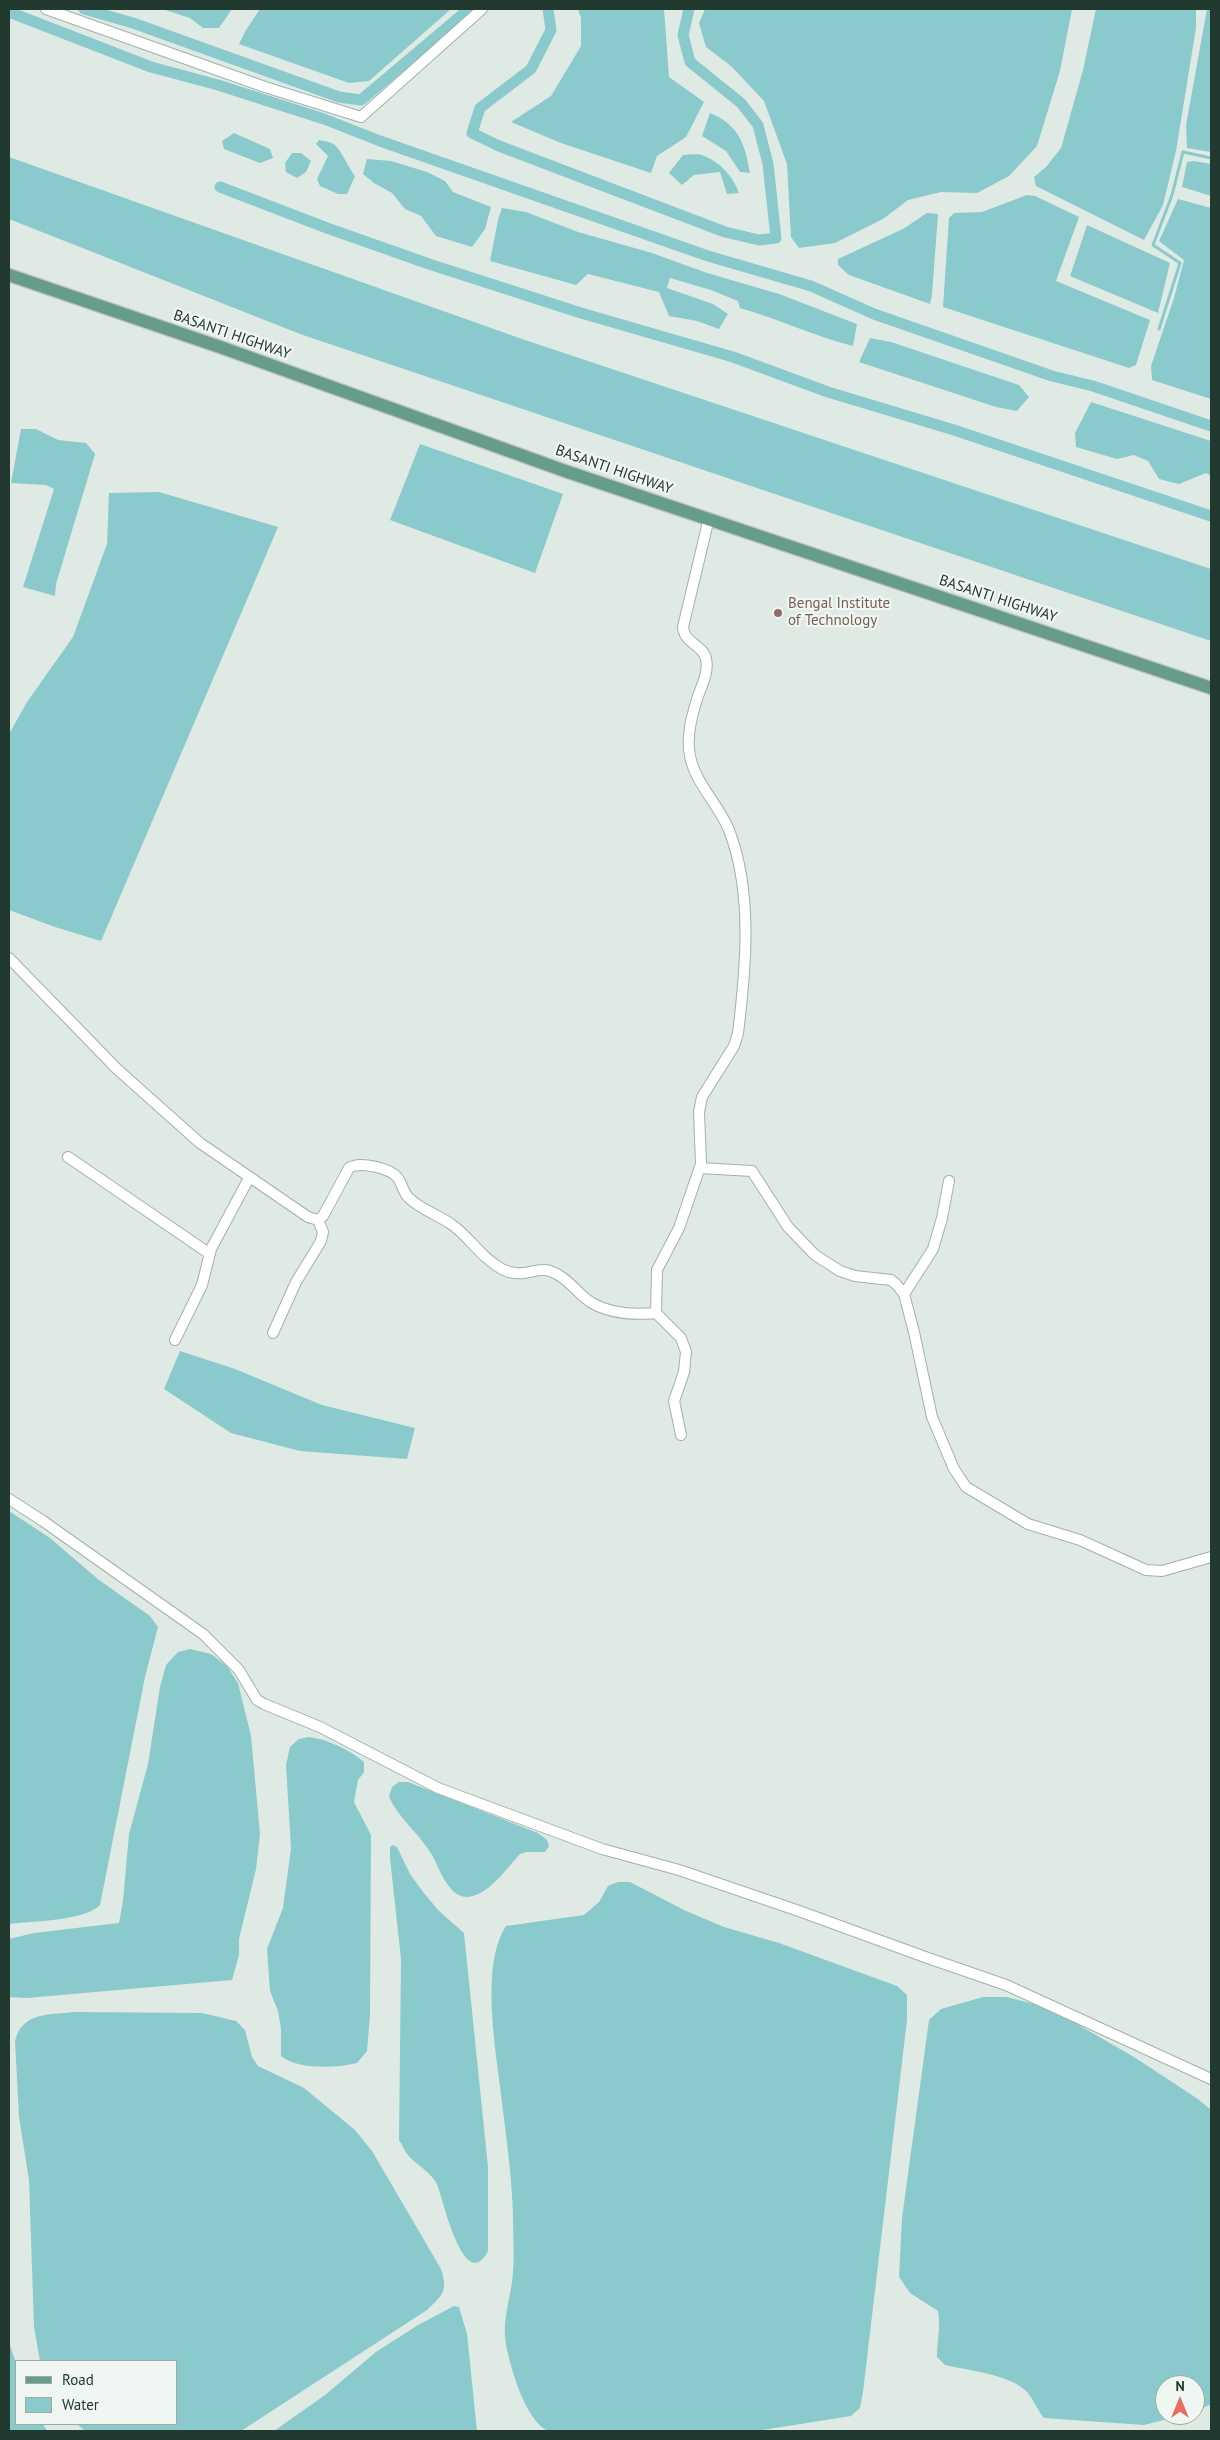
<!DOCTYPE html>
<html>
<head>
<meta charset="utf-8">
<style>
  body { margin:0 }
  #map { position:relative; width:1220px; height:2440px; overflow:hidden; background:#dfeae4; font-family:"PT Sans",sans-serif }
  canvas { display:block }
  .frame { position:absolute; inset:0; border:10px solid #21392f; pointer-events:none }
  .legend { position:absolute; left:15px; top:2360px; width:162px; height:65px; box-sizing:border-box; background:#f0f7f2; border:1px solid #9daba4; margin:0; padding:6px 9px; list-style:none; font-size:15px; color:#21392f }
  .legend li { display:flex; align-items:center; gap:10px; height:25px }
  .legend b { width:25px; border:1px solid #9daba4 }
  .north { position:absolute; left:1155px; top:2375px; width:50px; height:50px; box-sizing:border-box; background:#f0f7f2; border:1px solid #9daba4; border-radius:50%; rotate:0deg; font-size:14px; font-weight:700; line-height:20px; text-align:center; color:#21392f }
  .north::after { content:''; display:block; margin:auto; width:18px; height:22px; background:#e96e5e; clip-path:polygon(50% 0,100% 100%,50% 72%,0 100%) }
</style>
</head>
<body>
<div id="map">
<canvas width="1220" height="2440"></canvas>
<div class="frame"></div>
<ul class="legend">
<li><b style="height:6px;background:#679d88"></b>Road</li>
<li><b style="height:14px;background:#8acacc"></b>Water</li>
</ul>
<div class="north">N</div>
</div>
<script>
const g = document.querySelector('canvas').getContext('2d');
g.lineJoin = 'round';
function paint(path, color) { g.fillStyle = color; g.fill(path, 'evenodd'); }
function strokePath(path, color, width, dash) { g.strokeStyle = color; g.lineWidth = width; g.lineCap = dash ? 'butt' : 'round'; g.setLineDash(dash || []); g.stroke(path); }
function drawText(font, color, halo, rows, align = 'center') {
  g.font = font + ' "PT Sans",sans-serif'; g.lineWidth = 4.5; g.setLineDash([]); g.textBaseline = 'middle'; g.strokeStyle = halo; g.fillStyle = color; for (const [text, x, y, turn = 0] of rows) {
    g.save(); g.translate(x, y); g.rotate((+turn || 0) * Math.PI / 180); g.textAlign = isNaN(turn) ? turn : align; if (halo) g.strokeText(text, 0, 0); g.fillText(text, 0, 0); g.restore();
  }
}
const water = new Path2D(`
  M162 9H161H232L219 28H203L190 18Z
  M260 9H451L369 81 349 83 239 44 246 30Z
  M578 9H664L669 77 704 102 686 137 657 156 651 173 561 143 511 122 551 96 581 46V18Z
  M705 9H1072L1060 71 1037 146 1009 176 977 193 941 192 908 200 883 219 835 243 799 248 791 237 787 164 764 101 731 66 706 47 699 23Z
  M1096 9H1196V28L1176 151 1163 205 1144 240 1036 186 1034 177 1046 167 1061 148 1083 70Z
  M1207 9H1211V152L1187 148 1186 125Z
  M710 113C739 125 745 144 750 173L740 172 726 151 702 136Z
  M234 133 270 149 273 158 260 163 224 149 222 141Z
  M319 140C324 141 331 142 335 145 341 150 348 167 355 176L347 194H338L320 186 317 179 328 156 316 144Z
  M292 153H301L311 161 306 172 297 178 286 172 285 163Z
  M683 155C689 155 698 153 704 156 720 162 733 176 739 193L727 194 720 172 694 175 682 185 669 173Z
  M9 157 525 340 1211 569V641L300 334 9 219Z
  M367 159 391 161 427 172 445 181 453 192 491 207 485 229 472 247 436 236 421 216 405 209 392 193 374 183 363 174Z
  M1194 161 1211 164V196L1182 187 1187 162Z
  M1027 195 1035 196 1079 217 1056 281 1150 320 1136 365 1129 368 943 307 949 218 954 213 982 212Z
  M1178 199 1211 208V399L1152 380 1151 366 1174 298 1184 260 1159 241Z
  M502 208 526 212 578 232 652 253 707 273 779 294 857 324 853 346C814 336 779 319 740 308L738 301 711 290 670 278 667 288 713 304 728 314 719 329 697 321 669 316 659 292 588 274 576 285 490 261 498 220Z
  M927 213 938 214 932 295 930 304 849 275 838 265V259L903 229Z
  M1087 225 1170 263 1158 313 1070 276Z
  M870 338 891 342 1019 385 1029 397 1017 411 996 407 859 362Z
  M1091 402 1211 441V476L1206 473 1179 484 1159 479 1148 461 1134 455 1117 459 1076 447 1075 433Z
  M21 429H36L58 440 86 443 95 454 56 584 55 596 23 587 54 489 46 485 11 483Z
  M420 444 563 494 535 573 390 520Z
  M159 492 278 527 101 941 55 927 9 910V734L27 702 73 637 107 544 109 493Z
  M180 1351 235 1369 322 1405 415 1428 407 1459 300 1451 231 1433 164 1389Z
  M9 1511 50 1538 99 1580 150 1616 158 1627 145 1677 100 1905C85 1921 31 1921 9 1924Z
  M190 1649 211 1654 227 1666 238 1683 251 1736 260 1834 256 1869 239 1939V1955L232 1980 27 1998 9 1997V1939L34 1933 119 1923 123 1901 129 1834 148 1764 160 1687 166 1665 178 1652Z
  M309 1737C328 1739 349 1750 364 1762V1772L358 1780 354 1802 371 1835 370 2015 367 2051 357 2063C336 2068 298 2070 281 2056V2029L278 2011 270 1991 267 1949 283 1908 291 1848 286 1765 290 1747 299 1739Z
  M399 1782H408L538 1833 547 1840 549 1846 545 1852H526L520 1854C505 1870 475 1915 451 1889 441 1878 437 1861 428 1849 416 1831 398 1817 389 1797L392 1787Z
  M392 1845 397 1847 410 1874 423 1892 439 1911 464 1933 488 2167V2251C464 2297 442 2195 437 2184 430 2171 416 2165 407 2154 404 2150 402 2144 399 2140L401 1959 390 1858V1848Z
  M618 1882H630L684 1910 724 1927 779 1943 897 1986 907 1995V2020L863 2392 860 2408 851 2416 756 2431H548C525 2420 511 2369 506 2345 502 2323 509 2303 512 2282 515 2261 513 2238 513 2218 512 2174 505 2129 500 2086 495 2043 481 1964 506 1926L584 1915 599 1902 608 1886Z
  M983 1997H1007L1049 2008 1134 2057 1198 2099 1211 2110V2404L1195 2412V2385H1165V2415H1183L1144 2425 1044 2418C1037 2410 1034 2400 1027 2392 1012 2375 967 2370 945 2365L937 2357C937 2339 941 2329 938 2311L910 2293 899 2277 902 2218 929 2020 941 2009Z
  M74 2012 202 2013 236 2021 245 2030 252 2057 258 2066 304 2088 355 2130 372 2151 441 2269C448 2291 443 2295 427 2310L241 2431H85L77 2424H176V2361H40L34 2327 29 2180 19 2117 15 2041C22 2012 48 2015 74 2012Z
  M454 2306 459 2307 467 2334 477 2431H274L325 2395 376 2352 418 2325Z
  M9 2342 16 2363V2424H43L47 2431H9Z`);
const stream = new Path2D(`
  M1159 329 1180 263 1153 245 1172 195 1183 152 1211 158`);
const canal = new Path2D(`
  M84 9 133 23 339 97 361 100 469 9
  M548 9 551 30 531 69 480 108 472 133 499 146 725 232 759 240 776 238 768 164 758 125 741 103 690 62 683 35 689 9
  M9 12 151 67 218 85 324 119 380 141 708 256 811 286 874 314 1052 376 1093 386 1211 426
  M220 187 327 228 429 264 581 313 733 357 828 392 954 430 1211 516`);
const minor = new Path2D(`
  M46 9 265 87 361 117 482 9
  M9 958 117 1069 200 1143 308 1217 318 1220 323 1216 349 1168C360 1161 390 1168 398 1178 403 1185 403 1193 409 1198 420 1209 438 1215 451 1224 470 1237 481 1258 502 1269 522 1280 535 1266 550 1271 568 1277 578 1295 592 1303 611 1314 635 1315 656 1313
  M68 1157 210 1254
  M700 1168 752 1171 788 1227 815 1255 840 1271 855 1276 891 1280 896 1284 904 1294 914 1332 932 1417 954 1469 966 1487 1028 1524 1080 1540 1146 1570 1162 1571 1211 1557
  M904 1294 933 1249 942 1218 949 1181
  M273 1333 296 1282 321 1241 323 1232 318 1220
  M175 1340 202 1285 211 1249 249 1178
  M681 1435 674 1401 684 1372 686 1352 681 1338 656 1313 657 1270 679 1228 701 1164 699 1112 702 1097 734 1046 738 1033C746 968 753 892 729 830 719 805 695 783 690 756 686 736 692 715 698 696 702 685 709 671 706 659 704 645 684 644 683 627L709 518
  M9 1499 43 1521 203 1634 239 1670 257 1700 264 1704 320 1727 438 1788 602 1849 679 1870 799 1911 925 1957 1006 1985 1211 2079`);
const major = new Path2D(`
  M9 275 223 348 565 471 1211 688`);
const markers = [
  [778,613,5,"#8d6e63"]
];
const streetNames = [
  ["BASANTI HIGHWAY",232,335,19],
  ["BASANTI HIGHWAY",614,470,19],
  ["BASANTI HIGHWAY",998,599,18]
];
const educationNames = [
  ["Bengal Institute",788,604],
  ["of Technology",788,621]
];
paint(water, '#8acacc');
strokePath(stream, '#8acacc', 3);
strokePath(canal, '#8acacc', 11);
strokePath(minor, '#a2b1aa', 12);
strokePath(major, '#bcc4c1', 15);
strokePath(minor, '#fff', 10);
strokePath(major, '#679d88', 12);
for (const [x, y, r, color] of markers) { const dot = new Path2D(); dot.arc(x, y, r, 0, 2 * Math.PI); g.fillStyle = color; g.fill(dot); strokePath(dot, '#f0f7f2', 2); }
drawText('15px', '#21392f', '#f0f7f2', streetNames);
drawText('15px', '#785e54', '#f0f7f2', educationNames, 'left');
</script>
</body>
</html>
